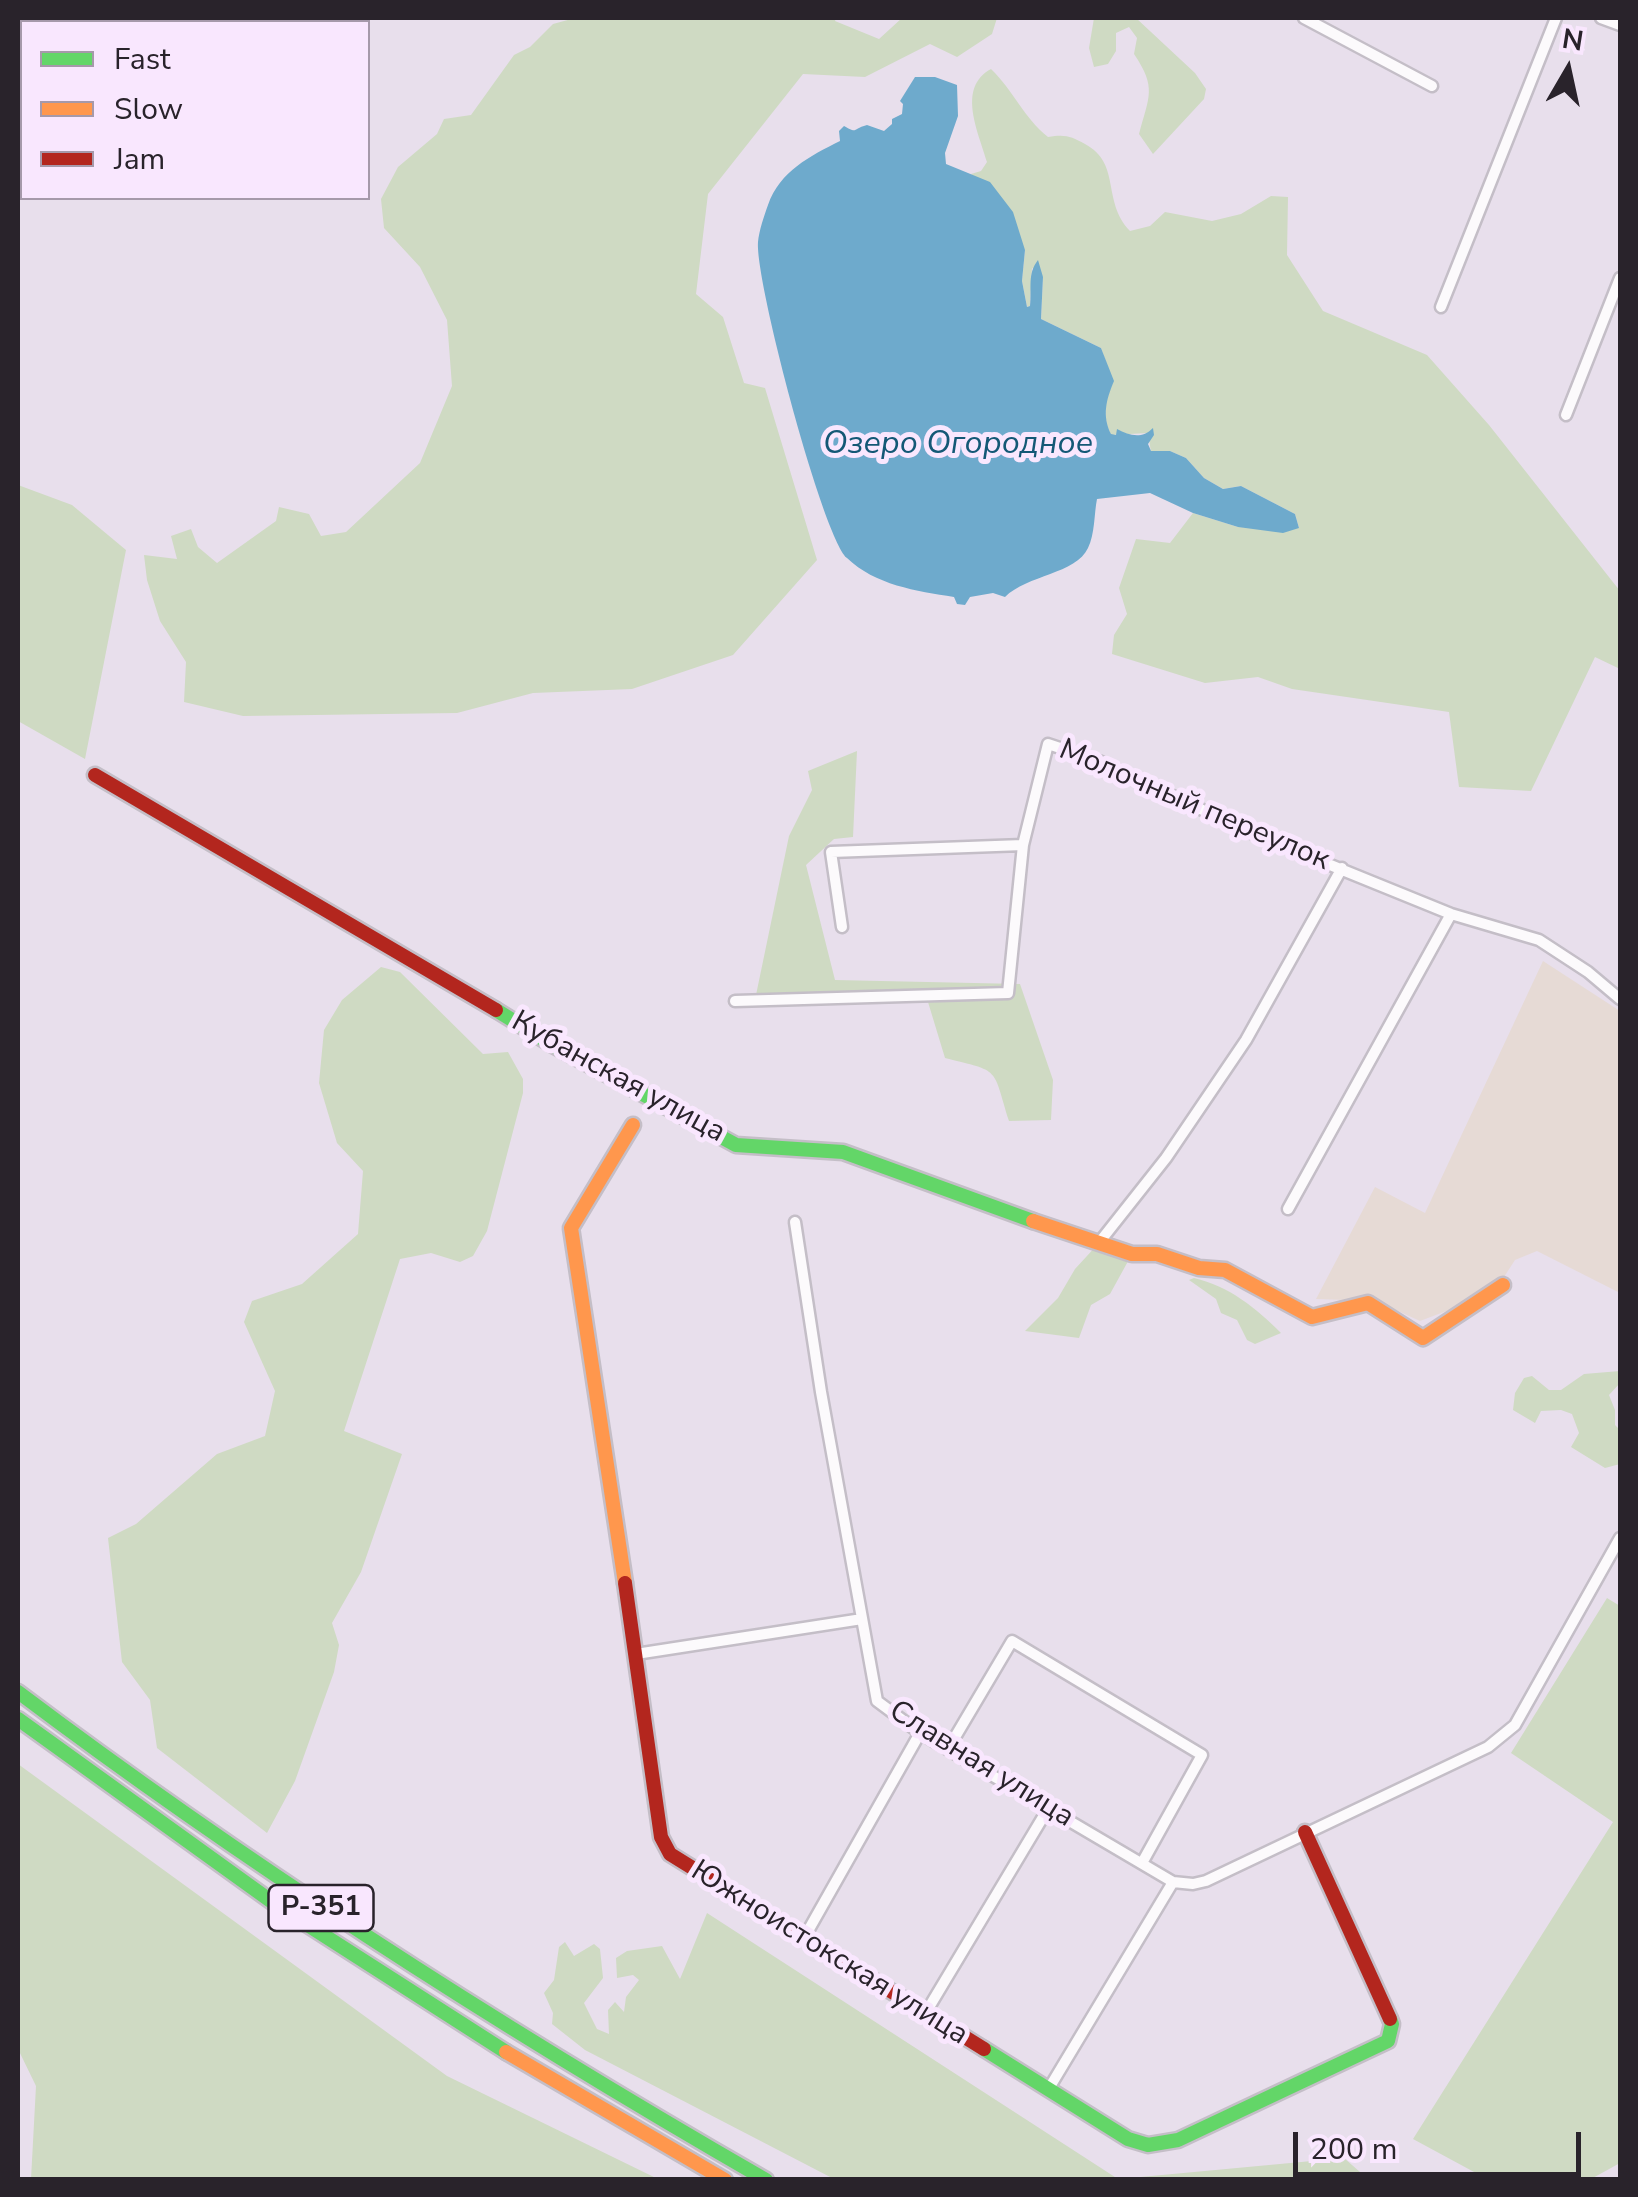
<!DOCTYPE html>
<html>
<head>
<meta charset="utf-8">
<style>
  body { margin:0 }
  #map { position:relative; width:1638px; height:2197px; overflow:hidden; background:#e8dfec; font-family:"Nunito Sans",sans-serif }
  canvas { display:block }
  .frame { position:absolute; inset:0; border:20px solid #29232b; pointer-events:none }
  .legend { position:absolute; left:20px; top:20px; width:350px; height:180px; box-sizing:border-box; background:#f9e7fe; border:2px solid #a699aa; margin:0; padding:12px 18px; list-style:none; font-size:30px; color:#29232b }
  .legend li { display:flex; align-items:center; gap:20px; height:50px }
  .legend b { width:50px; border:2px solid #a699aa }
  .north { position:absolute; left:1518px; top:20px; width:100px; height:100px; -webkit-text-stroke:8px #f9e7fe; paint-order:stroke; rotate:9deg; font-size:28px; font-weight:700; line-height:40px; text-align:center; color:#29232b }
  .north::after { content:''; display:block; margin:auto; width:35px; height:45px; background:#29232b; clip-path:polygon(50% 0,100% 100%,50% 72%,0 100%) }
  .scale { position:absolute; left:1293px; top:2132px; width:288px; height:45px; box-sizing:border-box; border:5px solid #29232b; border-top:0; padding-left:12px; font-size:30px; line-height:35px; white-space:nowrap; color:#29232b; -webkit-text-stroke:8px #f9e7fe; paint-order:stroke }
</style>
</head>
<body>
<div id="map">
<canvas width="1638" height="2197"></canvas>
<div class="frame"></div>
<ul class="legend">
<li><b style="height:12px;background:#63d668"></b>Fast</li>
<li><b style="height:12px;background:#ff974d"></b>Slow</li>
<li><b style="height:12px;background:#b3261e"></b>Jam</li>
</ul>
<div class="north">N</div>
<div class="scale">200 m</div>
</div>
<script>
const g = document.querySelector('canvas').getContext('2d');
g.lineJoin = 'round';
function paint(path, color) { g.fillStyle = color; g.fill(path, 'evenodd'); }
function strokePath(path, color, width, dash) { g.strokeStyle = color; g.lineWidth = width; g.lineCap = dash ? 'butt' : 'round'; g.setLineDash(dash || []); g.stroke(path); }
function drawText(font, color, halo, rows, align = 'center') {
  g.font = font + ' "Nunito Sans",sans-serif'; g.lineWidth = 10; g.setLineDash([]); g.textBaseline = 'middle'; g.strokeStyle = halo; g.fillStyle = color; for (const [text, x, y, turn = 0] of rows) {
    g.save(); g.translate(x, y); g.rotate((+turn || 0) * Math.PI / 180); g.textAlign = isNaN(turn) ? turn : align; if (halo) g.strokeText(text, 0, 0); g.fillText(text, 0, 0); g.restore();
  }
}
const industrial = new Path2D(`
  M1543 961 1620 1011V1293L1537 1251 1515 1260 1504 1277 1457 1307 1420 1321 1376 1301 1316 1299 1375 1187 1425 1213Z`);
const green = new Path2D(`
  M575 18H836L835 21 879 39 902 18H997L992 34 957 57 930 44 865 77 803 74 708 194 696 294 723 317 744 383 765 388 817 560 733 655 632 689 533 693 457 713 243 716 184 702 186 662 160 621 147 580 144 555 177 559 171 536 191 529 198 547 217 563 276 521 279 507 309 514 321 536 346 532 420 463 452 386 447 320 420 267 384 228 381 199 398 167 437 134 444 119 471 115 514 55 530 47 553 24Z
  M1094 18H1136L1195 73 1206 89 1204 99 1153 154 1139 134C1149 96 1157 88 1134 54L1137 38 1129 27 1116 33V51L1108 64 1094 67 1089 48Z
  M991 69C1013 90 1024 118 1048 137 1065 134 1071 136 1085 144 1122 164 1101 200 1130 231L1150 226 1165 212 1212 221 1241 214 1271 196 1288 197 1287 255 1323 311 1427 355 1489 425 1620 591V669L1595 657 1531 791 1459 787 1449 712 1292 689 1258 677 1205 683 1112 654 1114 635 1127 614 1119 588 1136 539 1170 543 1193 513 1238 527 1299 528 1295 514 1241 486 1223 489 1204 478 1186 458 1170 451 1151 452 1148 433 1111 435C1102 416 1105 401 1113 382L1101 348 1041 319 1043 277 1032 268 1030 306 1027 307 1022 281 1025 250 971 174 981 171 987 162C979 133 956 88 991 69Z
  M18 485 72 505 126 550 85 759 18 721Z
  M857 751 853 837 834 839 806 865 835 980 1020 984 1053 1080 1051 1120 1009 1121C992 1066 1001 1072 945 1058L928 1002 756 995 789 836 812 790 808 771Z
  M381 967 400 972 483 1054 508 1052 523 1079V1093L487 1231 473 1256 460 1262 431 1253 400 1259 344 1431 402 1454 361 1572 332 1623 339 1645 334 1672 295 1781 267 1833 157 1748 150 1700 122 1662 108 1538 136 1524 217 1454 265 1436 275 1391 244 1322 252 1301 302 1284 358 1234 363 1171 337 1143 319 1083 324 1030 342 1000Z
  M1098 1244 1132 1254 1110 1294 1091 1305 1079 1338 1025 1331 1058 1298 1075 1269Z
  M1194 1278C1229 1286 1256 1308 1281 1333L1255 1344 1247 1340 1237 1320 1221 1313 1216 1299 1189 1280Z
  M1620 1371V1383L1609 1395 1615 1410V1425L1620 1430V1464L1605 1468 1571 1447 1579 1433 1572 1414 1561 1410 1541 1411 1535 1423 1513 1410 1515 1393 1524 1378 1532 1376 1549 1390H1561L1584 1374Z
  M1607 1598 1620 1606V2163L1591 2179H1487L1413 2139 1613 1822 1511 1753Z
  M18 1764 447 2076 658 2179H31L36 2086 18 2049Z
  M707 1913 1118 2179H834L585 2050 552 2024 553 2013 544 1993 554 1980 559 1947 565 1942 574 1956 594 1944 600 1949 603 1978 584 2003 597 2029 609 2034 608 2010 615 2002 624 2012 626 1997 639 1980 633 1975 617 1978 616 1958 627 1951 662 1946 680 1979Z
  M1344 2158 1368 2179H1119Z`);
const water = new Path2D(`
  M915 77H935L957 85 958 116 945 153 946 164 990 182 1013 212 1025 250 1022 281 1027 307 1030 306C1032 288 1027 274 1038 260L1043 277 1041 319 1101 348 1114 381C1106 400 1102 416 1111 434L1116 435 1117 429C1129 435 1141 440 1153 428L1154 435 1148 444 1151 451H1170L1186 458 1204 478 1223 489 1241 486 1295 514 1299 528 1283 533 1238 527 1193 513 1150 493 1097 499C1094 514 1095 534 1088 548 1076 574 1027 575 1005 597L993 593 970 597 965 605 957 604 954 597C916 591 875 585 847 558 822 534 755 280 758 242 759 231 764 216 768 205 780 171 810 156 840 141L839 131 844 126C858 134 852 129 867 125L884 131 892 124V119L902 114 903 104 900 101Z`);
const street = new Path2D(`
  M1304 18 1432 86
  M1601 18 1620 25
  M1441 307 1556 18
  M1566 415 1620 278
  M842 927 831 852 1023 845 1048 744 1099 761 1249 832 1451 914 1539 940 1588 972 1620 999
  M735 1001 1008 993 1023 845
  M1288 1209 1451 914
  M795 1222 821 1392 877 1701 920 1733 1173 1882 1193 1884 1206 1881 1488 1747 1515 1725 1620 1538
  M1098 1244 1166 1158 1246 1040 1342 868
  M636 1654 862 1619
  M948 1749 1012 1641 1202 1755 1142 1863
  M804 1938 920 1733
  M925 2014 1049 1807
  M1048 2090 1173 1882`);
const fast = new Path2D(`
  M496 1010 551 1044 736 1145 843 1152 1033 1221
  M18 1692C257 1872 507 2031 766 2180
  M18 1719 275 1904 506 2052
  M984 2049 1128 2139 1148 2145 1178 2140 1388 2041 1392 2024 1390 2019`);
const slow = new Path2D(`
  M1033 1221 1132 1254H1157L1199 1268 1225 1270 1312 1317 1368 1303 1423 1338 1503 1285
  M625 1583 571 1228 633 1125
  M506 2052 725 2180`);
const jam = new Path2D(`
  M95 775 496 1010
  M625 1583 661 1837 670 1854 984 2049
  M1305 1832 1390 2019`);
const shields = [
  [321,1908,105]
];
const shieldNames = [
  ["Р-351",321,1908]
];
const streetNames = [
  ["Молочный переулок",1194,806,23],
  ["Кубанская улица",618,1078,29],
  ["Славная улица",981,1765,32],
  ["Южноистокская улица",829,1954,32]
];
const waterNames = [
  ["Озеро Огородное",958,445]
];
paint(industrial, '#e6dad5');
paint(green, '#cfdac3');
paint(water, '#6eaacc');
strokePath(street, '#c4bec7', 15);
strokePath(fast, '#c4bec7', 19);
strokePath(slow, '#c4bec7', 19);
strokePath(jam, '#c4bec7', 19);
strokePath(street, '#fcfafc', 10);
strokePath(fast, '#63d668', 14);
strokePath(slow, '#ff974d', 14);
strokePath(jam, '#b3261e', 14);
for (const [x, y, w] of shields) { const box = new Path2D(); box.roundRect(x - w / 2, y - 23, w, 46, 8); g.fillStyle = '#f9e7fe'; g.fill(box); strokePath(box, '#29232b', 2.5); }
drawText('bold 28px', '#29232b', null, shieldNames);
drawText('30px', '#29232b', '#f9e7fe', streetNames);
drawText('italic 32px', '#145876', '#f9e7fe', waterNames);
</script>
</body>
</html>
